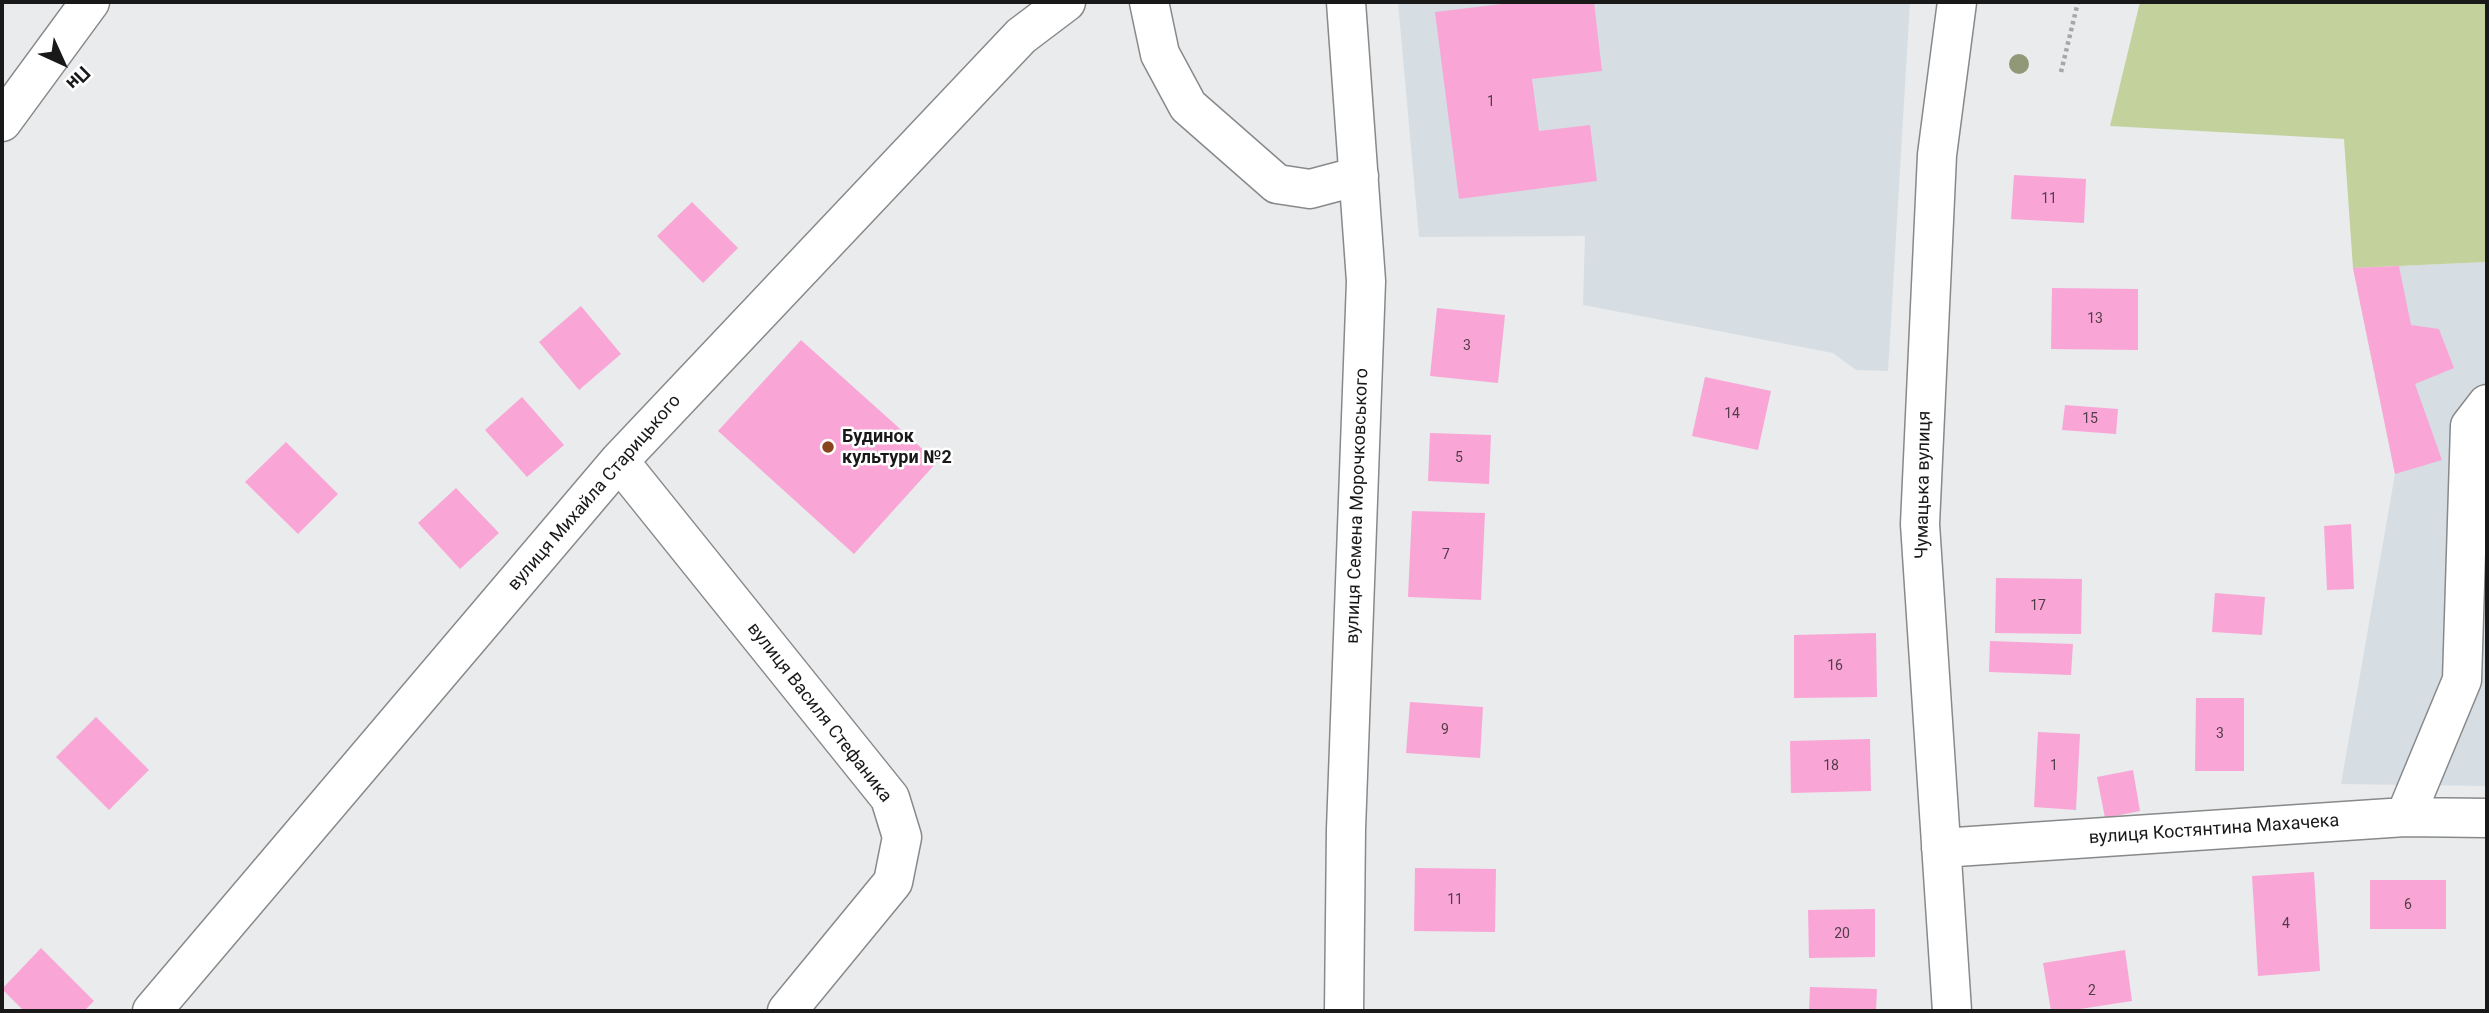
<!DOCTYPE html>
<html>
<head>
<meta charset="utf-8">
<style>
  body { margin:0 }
  #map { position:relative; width:2489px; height:1013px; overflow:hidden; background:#e9ebec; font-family:Roboto,sans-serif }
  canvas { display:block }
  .frame { position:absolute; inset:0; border:4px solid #191919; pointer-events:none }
  .north { position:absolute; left:28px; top:28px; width:70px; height:70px; -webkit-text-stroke:5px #fff; paint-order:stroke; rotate:135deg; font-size:19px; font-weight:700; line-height:28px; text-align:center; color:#191919 }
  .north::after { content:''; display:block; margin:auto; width:24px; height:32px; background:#191919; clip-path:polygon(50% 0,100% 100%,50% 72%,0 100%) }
</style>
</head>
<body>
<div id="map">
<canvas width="2489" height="1013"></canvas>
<div class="frame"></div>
<div class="north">Пн</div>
</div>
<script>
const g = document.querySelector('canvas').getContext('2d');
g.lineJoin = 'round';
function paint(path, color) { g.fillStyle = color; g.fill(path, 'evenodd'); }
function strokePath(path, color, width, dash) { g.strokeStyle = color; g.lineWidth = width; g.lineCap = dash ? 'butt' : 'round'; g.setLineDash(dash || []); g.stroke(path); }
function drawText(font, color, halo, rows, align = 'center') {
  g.font = font + ' Roboto,sans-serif'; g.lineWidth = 5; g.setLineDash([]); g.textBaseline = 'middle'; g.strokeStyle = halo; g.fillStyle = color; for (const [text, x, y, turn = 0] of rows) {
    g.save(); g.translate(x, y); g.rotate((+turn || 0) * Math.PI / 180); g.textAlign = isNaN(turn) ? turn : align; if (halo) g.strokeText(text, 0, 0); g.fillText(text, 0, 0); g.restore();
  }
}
const built = new Path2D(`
  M1398 2H1910L1888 371 1856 370 1833 353 1583 305 1585 236 1419 237Z
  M2487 262V786L2341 784 2395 474 2353 268Z`);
const green = new Path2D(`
  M2140 2H2487V262L2353 268 2344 139 2110 126Z`);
const building = new Path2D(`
  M1518 2H1594L1602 71 1532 79 1539 131 1590 125 1597 181 1459 199 1435 12Z
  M2014 175 2086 179 2084 223 2011 219Z
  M692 202 738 248 703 283 657 236Z
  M2399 266 2411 325 2439 329 2454 368 2415 384 2442 460 2395 474 2353 268Z
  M2052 288 2138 289V350L2051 349Z
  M581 306 621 354 579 390 539 342Z
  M1437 308 1505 315 1498 383 1430 376Z
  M801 340 937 462 854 554 718 431Z
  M1705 377 1771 391 1758 450 1692 436Z
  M522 397 564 445 527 477 485 430Z
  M2065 405 2118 409 2116 434 2062 430Z
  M1430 433 1491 435 1489 484 1428 481Z
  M286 442 338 494 298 534 245 482Z
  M456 488 499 533 460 569 418 523Z
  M1412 511 1485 513 1481 600 1408 597Z
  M2351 524 2354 589 2327 590 2324 526Z
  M1996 578 2082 579 2081 634 1995 633Z
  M2215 593 2265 597 2262 635 2212 632Z
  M1876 633 1877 697 1794 698V635Z
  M1990 641 2073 644 2071 675 1989 672Z
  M2196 698H2244V771H2195Z
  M1410 702 1483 707 1480 758 1406 753Z
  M96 717 149 770 109 810 56 757Z
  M2038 732 2080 734 2076 810 2034 807Z
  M1870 739 1871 791 1791 793 1790 741Z
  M2133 770 2140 811 2105 818 2097 777Z
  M1415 868 1496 869 1495 932 1414 931Z
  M2314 872 2320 971 2258 976 2252 876Z
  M2370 880H2446V929H2370Z
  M1875 909V957L1809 958 1808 910Z
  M41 948 94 1001 84 1011H24L2 989Z
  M2125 950 2132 1001 2067 1011H2051L2043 963Z
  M1810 987 1877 989 1876 1011H1809Z`);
const path = new Path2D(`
  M2061 72 2078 2`);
const minor = new Path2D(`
  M1149 2 1160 54 1188 106 1277 184 1310 189 1359 176
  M2 122 90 2
  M619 461 890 798 902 837 893 882 787 1011
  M2405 817 2462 680 2470 426 2487 404
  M1941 848 2405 817 2487 818
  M152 1011 619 461 1021 36 1066 2
  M1344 1011 1346 829 1366 281 1346 2
  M1952 1011 1920 524 1937 155 1957 2`);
const trees = [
  [2019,64]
];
const markers = [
  [828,447,7,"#8a451d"]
];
const numberNames = [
  ["1",1491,102],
  ["11",2049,199],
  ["13",2095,319],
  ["3",1467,346],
  ["14",1732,414],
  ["15",2090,419],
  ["5",1459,458],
  ["7",1446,555],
  ["17",2038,606],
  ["16",1835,666],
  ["9",1445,730],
  ["3",2220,734],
  ["18",1831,766],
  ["1",2054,766],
  ["11",1455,900],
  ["6",2408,905],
  ["4",2286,924],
  ["20",1842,934],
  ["2",2092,991]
];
const poiNames = [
  ["Будинок",842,437],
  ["культури №2",842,458]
];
const streetNames = [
  ["Чумацька вулиця",1924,485,-89],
  ["вулиця Михайла Старицького",595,493,-49],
  ["вулиця Семена Морочковського",1358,506,-88],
  ["вулиця Василя Стефаника",819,713,52],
  ["вулиця Костянтина Махачека",2214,830,-4]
];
paint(built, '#d6dee4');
paint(green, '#c3d29c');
paint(building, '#f9a6d6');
strokePath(minor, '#88898a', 41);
strokePath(path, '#a6a7a8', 4.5, [3.5, 3.5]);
strokePath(minor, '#fff', 38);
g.fillStyle = '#909877';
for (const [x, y] of trees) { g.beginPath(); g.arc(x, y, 10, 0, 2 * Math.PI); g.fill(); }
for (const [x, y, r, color] of markers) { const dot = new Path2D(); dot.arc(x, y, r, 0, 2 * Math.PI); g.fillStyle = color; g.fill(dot); strokePath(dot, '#fff', 2.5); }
drawText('14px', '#513c48', null, numberNames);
drawText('bold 18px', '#191919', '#fff', poiNames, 'left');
drawText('18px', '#191919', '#fff', streetNames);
</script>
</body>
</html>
